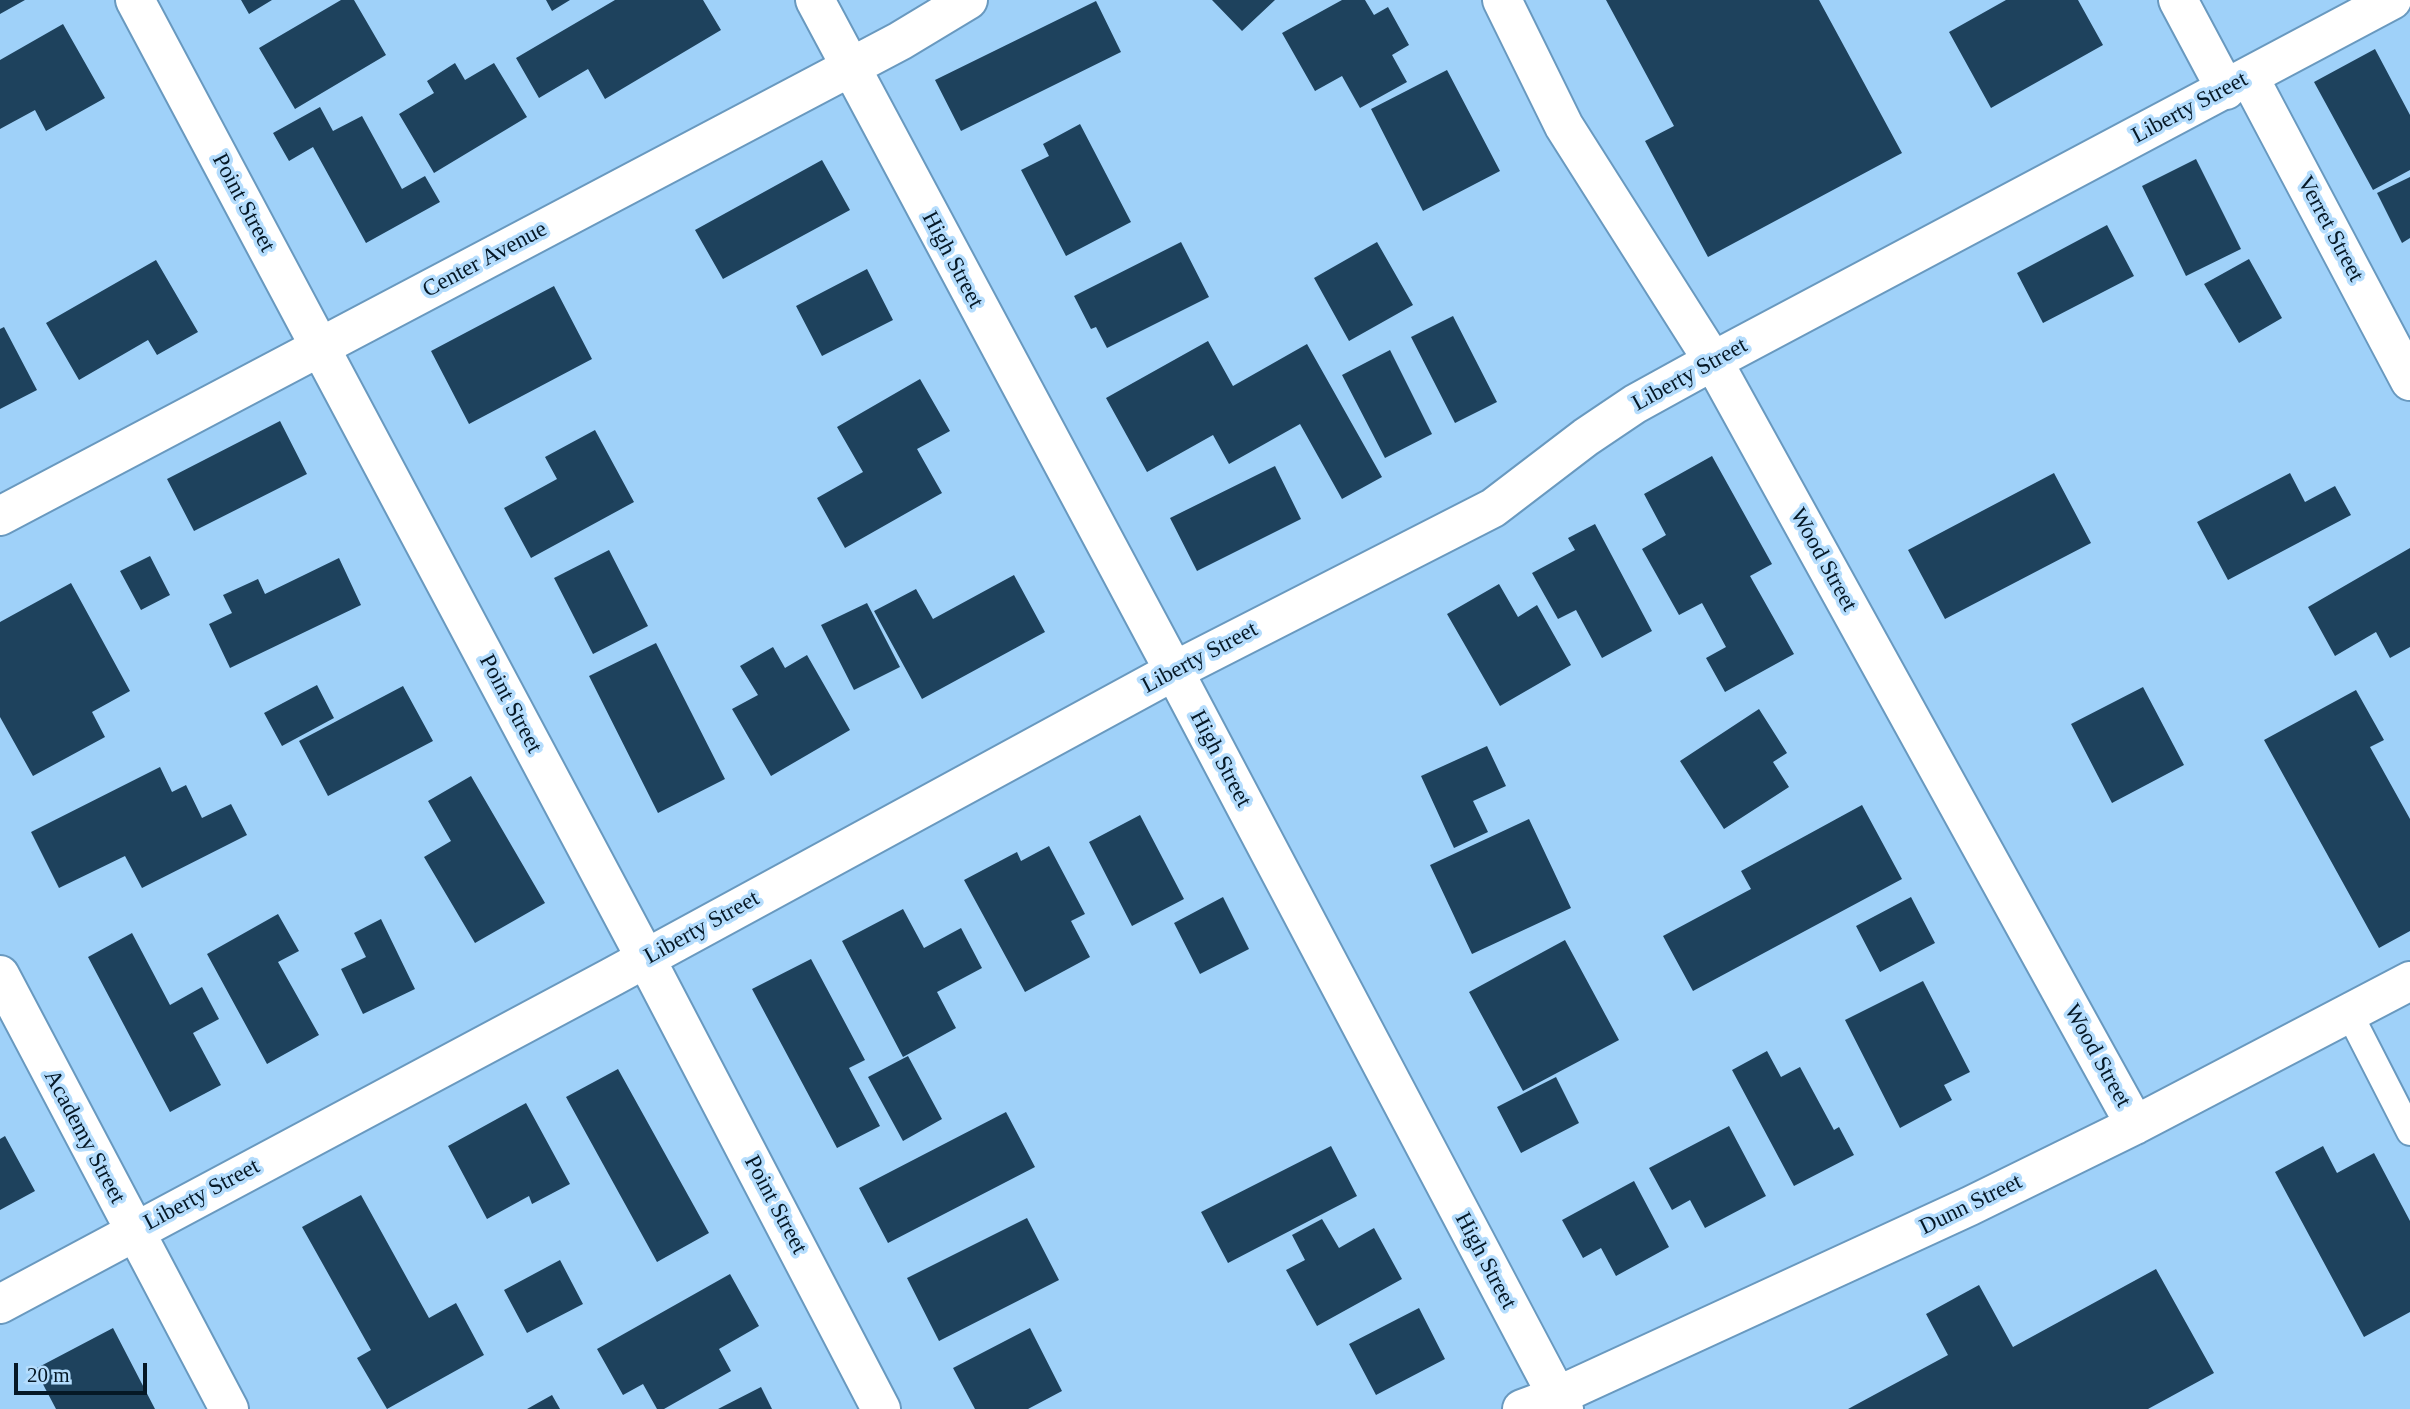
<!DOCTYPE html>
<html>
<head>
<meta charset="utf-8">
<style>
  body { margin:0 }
  #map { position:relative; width:2410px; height:1409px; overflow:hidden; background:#9fd1f9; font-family:Georgia,serif }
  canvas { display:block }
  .scale { position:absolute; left:14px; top:1363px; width:133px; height:32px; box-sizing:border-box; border:4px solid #051826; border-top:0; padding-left:9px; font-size:21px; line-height:24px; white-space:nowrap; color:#051826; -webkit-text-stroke:5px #b5ddfd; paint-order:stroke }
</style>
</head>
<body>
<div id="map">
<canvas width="2410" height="1409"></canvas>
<div class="scale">20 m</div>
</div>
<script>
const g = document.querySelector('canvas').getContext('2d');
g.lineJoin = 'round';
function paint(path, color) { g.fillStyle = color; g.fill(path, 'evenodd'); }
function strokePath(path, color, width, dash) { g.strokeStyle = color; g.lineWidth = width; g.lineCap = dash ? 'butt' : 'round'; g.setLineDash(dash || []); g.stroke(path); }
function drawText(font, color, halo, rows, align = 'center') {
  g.font = font + ' Georgia,serif'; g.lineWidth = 7; g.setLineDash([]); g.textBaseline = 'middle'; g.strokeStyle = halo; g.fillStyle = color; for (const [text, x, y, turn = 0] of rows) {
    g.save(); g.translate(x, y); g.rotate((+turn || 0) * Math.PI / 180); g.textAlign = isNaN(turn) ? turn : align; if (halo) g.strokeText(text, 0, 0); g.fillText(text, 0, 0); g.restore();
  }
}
const building = new Path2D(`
  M0 0H25L0 14Z
  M241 0H272L249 14Z
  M341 0H354L386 55 295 109 259 48Z
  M546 0H570L552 11Z
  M615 0H703L721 30 605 99 588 69 539 98 516 58Z
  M1212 0H1275L1242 31Z
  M1342 0H1365L1374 15 1388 7 1409 45 1392 55 1407 82 1360 108 1342 76 1315 91 1282 33Z
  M1606 0H1819L1902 153 1708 257 1645 141 1674 126Z
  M2006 0H2078L2103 45 1991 108 1949 32Z
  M1096 1 1121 52 961 131 935 80Z
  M63 24 105 98 46 131 35 110 0 129V60Z
  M2375 49 2410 115V170L2373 190 2314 82Z
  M455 63 465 80 494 63 527 117 434 173 399 114 434 93 427 81Z
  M1447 70 1500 171 1423 211 1371 109Z
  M320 107 333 131 362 116 402 189 425 176 440 202 366 243 313 147 289 161 273 133Z
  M1080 124 1131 222 1066 256 1021 170 1049 156 1043 144Z
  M2196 159 2241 249 2186 276 2142 186Z
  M822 160 850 210 723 279 695 230Z
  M2410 177V238L2402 243 2377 193Z
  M2107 225 2134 276 2043 323 2017 273Z
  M1181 242 1209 297 1107 348 1096 327 1091 329 1074 296Z
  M1377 242 1413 305 1349 341 1314 278Z
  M2249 259 2282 318 2239 343 2204 284Z
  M156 260 198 332 157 355 148 340 79 380 46 323Z
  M867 269 893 320 822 356 796 306Z
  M554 286 592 359 469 424 431 351Z
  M1453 316 1497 402 1455 423 1411 337Z
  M4 327 37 390 0 409V329Z
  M1208 341 1233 386 1307 344 1382 477 1342 499 1300 424 1229 464 1213 435 1147 472 1106 398Z
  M1390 350 1432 434 1385 458 1342 375Z
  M920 379 950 431 917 449 942 493 845 548 817 498 863 472 837 427Z
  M280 421 307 474 194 531 167 479Z
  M595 430 634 502 531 558 504 508 557 479 545 457Z
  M1712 456 1772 564 1750 576 1794 654 1725 692 1706 658 1726 647 1702 603 1679 615 1642 549 1666 535 1644 494Z
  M1275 466 1301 519 1197 571 1170 518Z
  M2054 473 2091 543 1945 619 1908 550Z
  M2290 473 2305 502 2335 486 2351 515 2228 580 2197 522Z
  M1595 524 1652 631 1602 658 1576 610 1558 619 1532 573 1575 550 1568 538Z
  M2410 548V647L2390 658 2376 632 2335 656 2308 607Z
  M609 550 648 626 593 654 554 578Z
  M150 556 170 595 141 610 120 571Z
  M339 558 361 605 230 668 209 624 232 613 223 595 258 579 265 594Z
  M1014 575 1045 632 922 699 874 611 916 589 933 619Z
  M71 583 130 691 92 712 105 737 33 776 0 717V622Z
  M1499 584 1518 617 1537 605 1571 665 1500 706 1447 614Z
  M867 603 900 667 854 690 821 625Z
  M656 643 725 779 658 813 589 676Z
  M773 647 785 668 807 655 850 730 771 776 732 709 758 695 740 666Z
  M317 685 334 718 282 746 264 713Z
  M403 686 433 741 328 796 299 741Z
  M2143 687 2184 765 2112 803 2071 724Z
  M2356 690 2384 740 2370 747 2410 819V931L2379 948 2264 740Z
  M1759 709 1787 753 1773 762 1789 787 1724 829 1680 761Z
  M1487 746 1506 786 1473 801 1488 832 1454 848 1421 776Z
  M160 767 172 792 186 785 202 818 231 804 247 835 142 888 125 856 59 888 31 832Z
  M471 776 545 903 475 943 424 857 451 841 428 801Z
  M1862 805 1902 879 1693 991 1663 936 1751 889 1741 871Z
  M1140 815 1184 899 1132 926 1089 842Z
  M1529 819 1571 908 1472 954 1430 865Z
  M1049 846 1085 914 1071 921 1090 957 1025 992 964 880 1017 852 1021 861Z
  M1223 897 1249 949 1200 974 1174 923Z
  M1911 897 1935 943 1880 972 1856 926Z
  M903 909 924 948 961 928 982 968 937 992 956 1028 903 1057 842 941Z
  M278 914 299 951 278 962 319 1035 267 1064 207 954Z
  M381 919 415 989 363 1014 341 969 366 957 354 933Z
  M132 933 170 1005 202 987 219 1019 193 1033 221 1085 170 1112 88 957Z
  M1565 940 1619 1040 1523 1091 1469 992Z
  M811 959 865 1060 849 1068 880 1126 837 1148 752 989Z
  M1923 981 1970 1072 1944 1085 1952 1100 1900 1128 1845 1020Z
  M1767 1051 1781 1077 1800 1067 1834 1130 1839 1127 1854 1155 1794 1186 1732 1070Z
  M908 1056 942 1119 903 1141 868 1077Z
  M618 1069 709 1233 657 1262 566 1097Z
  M1556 1077 1579 1123 1521 1153 1497 1107Z
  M526 1103 570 1184 532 1204 529 1196 487 1219 448 1146Z
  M1006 1112 1035 1167 888 1243 859 1188Z
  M1729 1126 1766 1196 1705 1228 1690 1200 1672 1210 1649 1168Z
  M5 1136 35 1191 0 1210V1139Z
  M1331 1146 1357 1196 1228 1263 1201 1212Z
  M2323 1146 2337 1173 2374 1153 2410 1221V1312L2364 1337 2275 1172Z
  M1634 1181 1669 1247 1616 1276 1601 1248 1583 1258 1562 1220Z
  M361 1195 429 1318 456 1303 484 1355 387 1409 357 1358 371 1350 302 1227Z
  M1027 1218 1059 1280 939 1341 907 1278Z
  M1322 1219 1339 1248 1374 1228 1402 1279 1317 1326 1286 1270 1305 1260 1292 1235Z
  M560 1260 583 1304 527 1333 504 1290Z
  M2156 1269 2214 1373 2148 1409H1848L1948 1355 1926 1314 1979 1285 2013 1347Z
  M730 1274 759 1326 719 1349 731 1371 664 1409H657L643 1384 623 1395 597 1349Z
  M1419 1308 1445 1359 1376 1395 1349 1344Z
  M113 1328 155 1409H56L35 1369Z
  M1030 1328 1062 1391 1028 1409H975L953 1368Z
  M761 1387 772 1409H718Z
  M552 1395 560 1409H527Z`);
const lane = new Path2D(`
  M2349 1013 2410 1132`);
const street = new Path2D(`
  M135 0 646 959 881 1409
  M815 0 1174 671 1564 1409
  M1502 0 1564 126 1713 361 2135 1125
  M2178 0 2226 90
  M2249 77 2410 381
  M0 516 900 41 968 0
  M0 975 229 1409
  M0 1304 610 978 1174 671 1493 508 1586 437 1635 404 1713 361 2392 0
  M1522 1409 1557 1396 1970 1206 2135 1125 2410 981`);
const streetNames = [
  ["Liberty Street",2190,108,-28],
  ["Point Street",243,203,62],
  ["Verret Street",2330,229,62],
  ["Center Avenue",485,260,-28],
  ["High Street",952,260,62],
  ["Liberty Street",1690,375,-29],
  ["Wood Street",1823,560,61],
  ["Liberty Street",1200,658,-28],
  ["Point Street",510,704,62],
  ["High Street",1220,759,62],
  ["Liberty Street",702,928,-29],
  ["Wood Street",2097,1056,61],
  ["Academy Street",84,1137,62],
  ["Liberty Street",202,1195,-28],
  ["Point Street",775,1205,62],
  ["Dunn Street",1971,1205,-26],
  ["High Street",1485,1261,62]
];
paint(building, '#1e425d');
strokePath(lane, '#6999bf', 30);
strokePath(street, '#6999bf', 42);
strokePath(lane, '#fff', 26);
strokePath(street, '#fff', 38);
drawText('23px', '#051826', '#b5ddfd', streetNames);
</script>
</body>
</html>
